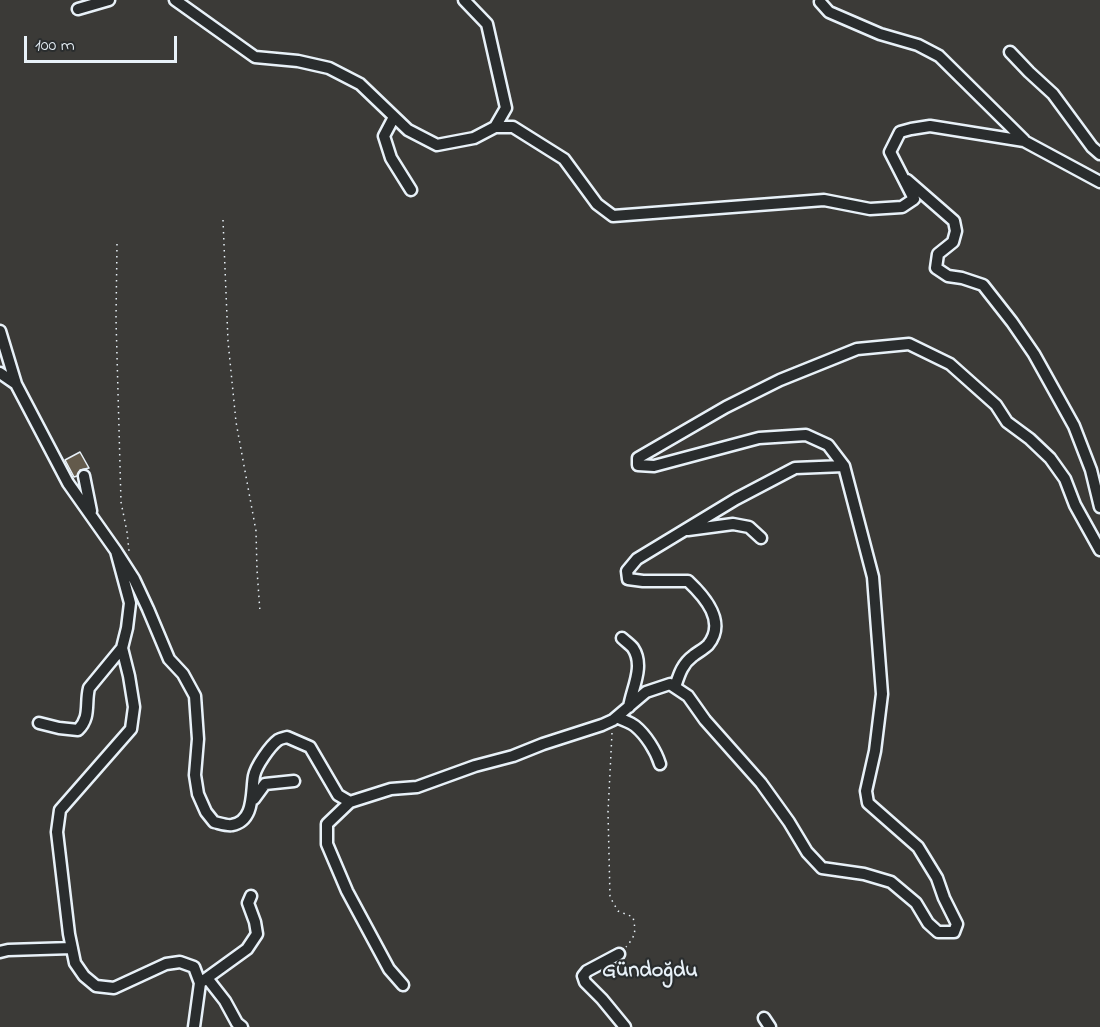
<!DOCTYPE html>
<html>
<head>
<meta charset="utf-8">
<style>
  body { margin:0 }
  #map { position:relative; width:1100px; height:1027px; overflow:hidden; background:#3b3a37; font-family:"Indie Flower",sans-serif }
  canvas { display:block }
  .scale { position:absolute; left:24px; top:36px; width:153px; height:27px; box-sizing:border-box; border:3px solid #e8f1f8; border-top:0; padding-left:8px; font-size:18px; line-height:21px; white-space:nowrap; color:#e8f1f8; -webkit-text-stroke:4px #2a2d2e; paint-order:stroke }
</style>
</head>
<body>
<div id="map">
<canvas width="1100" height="1027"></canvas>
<div class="scale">100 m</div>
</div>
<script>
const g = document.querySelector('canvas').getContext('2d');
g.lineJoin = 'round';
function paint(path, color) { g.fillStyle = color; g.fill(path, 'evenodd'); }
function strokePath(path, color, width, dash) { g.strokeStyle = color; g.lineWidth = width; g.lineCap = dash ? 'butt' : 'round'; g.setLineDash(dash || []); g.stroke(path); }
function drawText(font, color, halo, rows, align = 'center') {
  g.font = font + ' "Indie Flower",sans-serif'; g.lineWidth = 4.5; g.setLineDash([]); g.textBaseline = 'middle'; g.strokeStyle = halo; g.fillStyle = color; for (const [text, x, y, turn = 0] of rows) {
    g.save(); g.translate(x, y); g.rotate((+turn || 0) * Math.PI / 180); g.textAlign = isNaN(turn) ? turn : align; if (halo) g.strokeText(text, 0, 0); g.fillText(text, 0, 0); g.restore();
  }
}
const building = new Path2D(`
  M80 452 89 468 80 470 77 476 74 477 65 460Z`);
const path = new Path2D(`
  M223 220 228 341 236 422 256 531 257 570 260 612
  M117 244 116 319 121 502 127 532 129 551
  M612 733 608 812 610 897 618 911 633 917C636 932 636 935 626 947`);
const street = new Path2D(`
  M175 0 255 57 298 61 329 68 360 84 408 130 437 145 474 138 495 127 506 108 487 24 464 0
  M820 2 829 12 880 34 918 45 939 56 1024 140
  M78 9 109 0
  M1010 52 1029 72 1053 94 1092 147 1100 154
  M394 117 384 136 391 158 411 190
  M495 127H513L564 159 597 204 613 216 824 200 870 209 902 207 914 199 890 152 900 132 911 129 930 126 1024 141 1100 182
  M907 180 954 221 956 231 953 242 938 254 936 268 948 276 962 278 983 285 1012 322 1034 354 1074 426 1091 470 1100 507
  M0 331 16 384 68 483 116 551 130 603 127 628 122 648 129 676 134 707 131 729 60 810 57 832 69 934 75 963 84 976 96 986 114 988 166 964 180 962 194 967 200 983 194 1027
  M0 373 16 384
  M84 476 91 511
  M688 530 733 524 749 527 761 538
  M116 551 134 579 148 609 169 659 183 674 195 696 198 739 195 775 198 794 206 812 214 822C219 823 227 826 232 825 255 821 251 792 254 776 256 766 270 746 278 740 281 738 284 738 287 737L310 747 338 795 350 802 391 789 417 787 475 766 513 756 543 744 602 725 613 720 646 692 670 684 688 696 705 720 761 783 789 822 807 852 822 868 864 874 891 882 916 903 928 923 938 932H954L957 924 944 898 937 878 918 847 868 803 866 791 875 751 882 694 873 577 844 466 828 445 806 435 759 438 654 466 638 465V458L726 407 780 380 857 349 909 344 950 364 996 405 1007 422 1030 439 1050 458 1065 479 1075 505 1100 550
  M622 638C625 641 631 645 633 648 645 666 632 688 629 707
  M675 687C679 675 682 664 693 656 698 652 704 649 708 645 727 622 705 597 688 581H643L628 579 627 571 637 559 736 499 795 468 844 466
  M617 717C622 720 630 722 635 726 646 735 656 751 660 764
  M39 723 59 728 78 730C91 717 85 704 89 688L122 648
  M254 799 265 784 294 781
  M350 802 327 824V844L347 891 389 969 403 985
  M0 952 8 950 72 948
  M619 954 587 971 583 976 585 982 602 999 625 1027
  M207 978 225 1001 237 1023 242 1027
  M200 983 247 949 257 934 255 922 248 903 251 896
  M764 1018 770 1027`);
const quarterNames = [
  ["Gündoğdu",650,972]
];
paint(building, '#635a4b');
strokePath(building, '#e8f1f8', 1.5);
strokePath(street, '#e8f1f8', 15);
strokePath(path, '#e8f1f8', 1.5, [1.5, 4.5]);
strokePath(street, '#2a2d2e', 10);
drawText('bold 22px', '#e8f1f8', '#2a2d2e', quarterNames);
</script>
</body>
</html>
